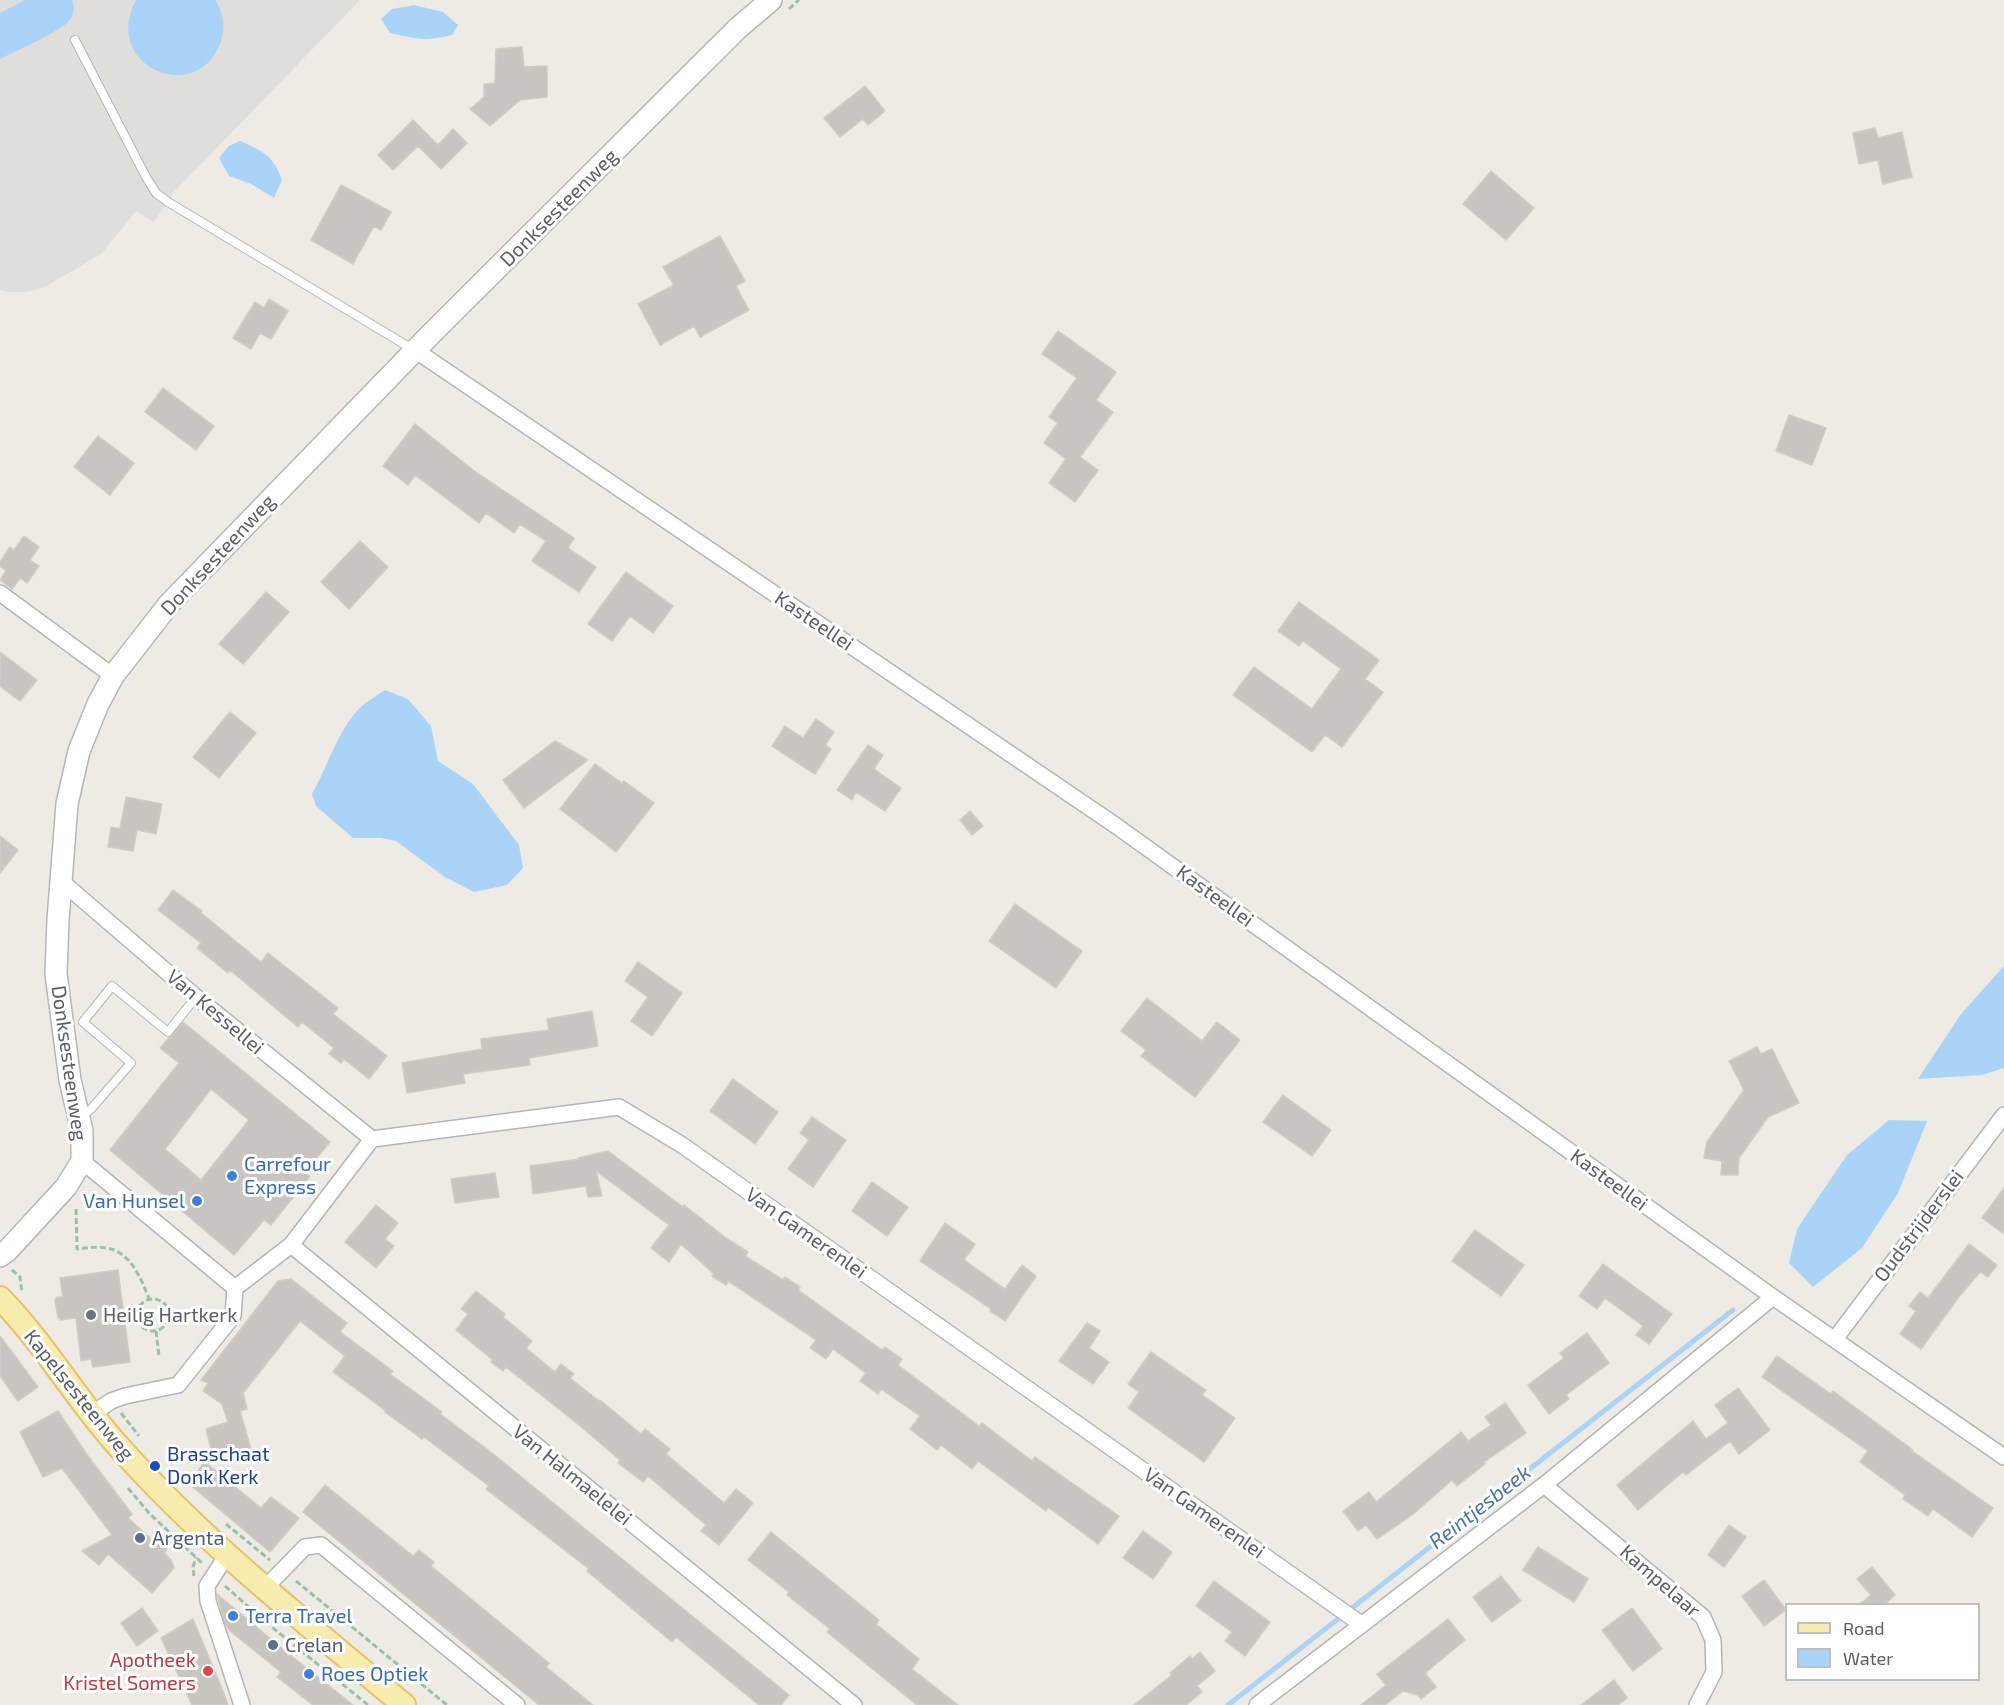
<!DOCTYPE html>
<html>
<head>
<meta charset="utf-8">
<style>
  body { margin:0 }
  #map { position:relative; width:2004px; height:1705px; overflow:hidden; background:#edebe3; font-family:"Exo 2",sans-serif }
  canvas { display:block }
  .legend { position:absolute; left:1785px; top:1603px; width:195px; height:78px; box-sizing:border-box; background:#fff; border:2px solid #bdbfc1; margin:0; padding:8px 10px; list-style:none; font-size:18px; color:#5b5e63 }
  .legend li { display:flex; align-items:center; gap:12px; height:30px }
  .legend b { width:30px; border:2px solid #bdbfc1 }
</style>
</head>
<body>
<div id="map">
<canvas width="2004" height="1705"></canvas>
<ul class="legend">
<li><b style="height:8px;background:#f7ecae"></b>Road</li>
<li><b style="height:16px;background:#a9d4f7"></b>Water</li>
</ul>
</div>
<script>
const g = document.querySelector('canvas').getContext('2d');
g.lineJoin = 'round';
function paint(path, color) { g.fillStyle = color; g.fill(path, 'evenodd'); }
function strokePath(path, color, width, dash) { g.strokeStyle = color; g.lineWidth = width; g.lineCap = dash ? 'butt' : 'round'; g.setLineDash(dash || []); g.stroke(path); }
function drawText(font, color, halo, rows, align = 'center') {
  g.font = font + ' "Exo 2",sans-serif'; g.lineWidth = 6; g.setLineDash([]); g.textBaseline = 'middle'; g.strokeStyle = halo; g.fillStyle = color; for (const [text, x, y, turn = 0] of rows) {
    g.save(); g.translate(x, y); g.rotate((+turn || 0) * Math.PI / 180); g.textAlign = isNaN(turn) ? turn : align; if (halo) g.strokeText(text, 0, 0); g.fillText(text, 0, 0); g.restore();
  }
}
const industrial = new Path2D(`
  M0 0H360L174 192 154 222 136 211 101 254 45 287 27 292H9L0 290Z`);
const water = new Path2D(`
  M25 0H72C75 8 74 16 68 22 57 33 16 51 0 59V13Z
  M136 0H215C224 13 226 30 220 44 195 107 101 65 136 0Z
  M414 5 443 12 458 25 452 35C424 42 418 39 390 33L381 19 392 9Z
  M240 141C263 151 273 155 282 180L274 198 251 184 229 176 219 158 229 146Z
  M385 690 408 699 431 726 438 761 473 784 519 845 523 868 507 885 474 892 445 877 396 841 381 838H353L316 806 312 794C328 766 336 734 358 710 365 702 377 696 385 690Z
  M2004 966V1068L1982 1075 1918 1079 1961 1014Z
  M1889 1120 1927 1121 1898 1193 1862 1248 1813 1287 1789 1263 1797 1229 1847 1155Z`);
const stream = new Path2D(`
  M1228 1705 1733 1310`);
const building = new Path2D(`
  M522 47 524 67 547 66V97L520 100 490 126 470 109 484 97V84L495 83 496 49Z
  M865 86 885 111 868 125 863 119 840 137 824 118Z
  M413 120 438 145 453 129 467 143 441 169 418 146 393 170 378 155Z
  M1875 128 1878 138 1902 132 1912 177 1883 184 1878 160 1859 164 1853 133Z
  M1491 171 1534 208 1506 240 1463 204Z
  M341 185 391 212 381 230 374 226 353 264 311 240Z
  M720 236 745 281 736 286 749 310 700 337 694 326 660 345 638 304 674 285 663 267Z
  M269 299 288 311 271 339 260 333 251 349 233 338 255 302 264 308Z
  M1058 331 1116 372 1096 400 1113 412 1080 457 1098 470 1075 502 1049 483 1066 459 1044 443 1058 423 1049 417 1077 378 1042 354Z
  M163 388 214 426 196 450 145 412Z
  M1789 415 1826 428 1812 465 1776 451Z
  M415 424 473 470 574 538 568 548 596 567 579 592 532 561 546 541 520 524 514 533 486 513 479 523 415 475 408 485 383 466Z
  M98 436 134 463 110 495 74 467Z
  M24 536 39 547 30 560 39 566 27 583 20 578 12 589 0 580 6 571 0 566V562L10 547 14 550Z
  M360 541 388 567 349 609 321 582Z
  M626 572 673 606 653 633 630 616 612 641 588 624Z
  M266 592 289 612 243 664 219 644Z
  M1299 602 1379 660 1365 679 1383 692 1342 747 1325 735 1312 752 1233 695 1254 667 1312 709 1341 669 1303 641 1299 646 1278 631Z
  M0 652 37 680 20 701 0 686Z
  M230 712 256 733 219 778 193 757Z
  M816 719 834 732 825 745 831 749 815 774 772 746 785 726 803 738Z
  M555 741 588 760 524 808 503 780Z
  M868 745 883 755 874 769 901 788 885 811 856 792 852 800 837 790Z
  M595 764 622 783 624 781 654 803 616 852 560 809Z
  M126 797 162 804 156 834 137 830 133 851 108 847 111 827 120 829Z
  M970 811 983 826 972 835 960 820Z
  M0 836 18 850 0 873Z
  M173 890 202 911 200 912 261 962 268 953 338 1008 333 1014 387 1056 369 1079 344 1059 341 1063 329 1054 334 1048 302 1022 298 1027 230 970 228 973 197 948 201 943 158 910Z
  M1015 904 1082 951 1056 988 989 941Z
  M638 962 682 993 652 1036 631 1021 648 997 625 981Z
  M1147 998 1202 1041 1217 1022 1240 1040 1195 1097 1141 1056 1146 1050 1121 1031Z
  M592 1011 598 1046 529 1058 530 1065 463 1074 465 1083 407 1093 402 1063 482 1049 481 1039 549 1030 547 1019Z
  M183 1022 330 1142 305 1172 310 1176 271 1225 264 1220 234 1255 110 1150 179 1063 160 1048ZM211 1089 249 1120 201 1180 165 1149Z
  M1757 1047 1761 1054 1772 1049 1799 1103 1768 1117 1739 1158 1738 1175H1721L1722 1161 1704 1158 1707 1142 1744 1090 1729 1061Z
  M733 1079 778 1112 755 1144 710 1111Z
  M1283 1095 1331 1130 1312 1156 1263 1122Z
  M812 1117 846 1140 813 1187 788 1169 809 1140 800 1133Z
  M608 1151 683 1207 684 1205 726 1238 748 1252 745 1256 783 1280 785 1277 800 1287 798 1290 882 1350 885 1347 902 1359 898 1365 979 1426 982 1423 1032 1461 1035 1457 1119 1516 1098 1544 1048 1507 1046 1511 978 1461 972 1469 941 1445 937 1450 910 1429 920 1416 881 1389 878 1394 860 1381 866 1373 833 1349 826 1359 810 1348 816 1340 728 1281 726 1285 712 1276 714 1274 681 1244 669 1262 651 1248 669 1225 596 1171 602 1196 588 1197 586 1186 533 1194 530 1166 580 1159 578 1158Z
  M495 1173 499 1197 455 1203 451 1179Z
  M872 1182 908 1207 887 1236 852 1211Z
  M2004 1188V1234L1982 1218Z
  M376 1205 398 1223 385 1239 394 1246 376 1268 345 1242Z
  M945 1223 975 1244 964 1260 1005 1289 1022 1265 1036 1276 1005 1321 990 1311 991 1309 920 1261Z
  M1475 1230 1524 1265 1501 1296 1452 1261Z
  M1969 1244 1997 1265 1988 1277 1980 1272 1958 1298 1921 1349 1900 1334 1916 1311 1909 1306 1920 1292 1928 1298Z
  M1603 1264 1672 1314 1649 1344 1636 1335 1643 1326 1605 1298 1597 1309 1579 1296Z
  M118 1270 130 1362 93 1367 91 1359 81 1361 76 1318 60 1320V1318H58L55 1300 57 1297H63L60 1278Z
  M291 1279 347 1323 340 1332 393 1371 390 1374 442 1412 440 1414 492 1453 789 1695 781 1705H759L676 1637 672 1642 587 1571 589 1569 486 1489 489 1486 424 1437 422 1439 385 1412 386 1411 333 1372 345 1356 300 1321 243 1393 247 1409 240 1411 253 1456 242 1460 238 1449 213 1456 206 1429 228 1422 222 1404 203 1391 208 1383 201 1380 278 1281Z
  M476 1291 505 1314 503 1317 532 1341 526 1348 555 1372 561 1364 574 1374 570 1378 599 1401 600 1400 641 1434 645 1429 670 1449 666 1454 724 1503 736 1489 753 1503 719 1545 701 1531 706 1525 648 1476 643 1482 618 1463 620 1460 579 1425 506 1367 503 1371 491 1362 493 1360 456 1330 468 1314 461 1309Z
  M1087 1323 1100 1331 1089 1348 1109 1362 1093 1384 1059 1361Z
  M1587 1333 1609 1363 1566 1395 1569 1399 1549 1414 1528 1385 1564 1358 1560 1353Z
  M0 1336 38 1387 18 1401 0 1376Z
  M1151 1352 1206 1390 1202 1395 1235 1418 1204 1462 1128 1408 1139 1392 1128 1384Z
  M1777 1356 1831 1394 1833 1391 1913 1450 1912 1451 1993 1508 1972 1537 1933 1509 1928 1516 1903 1499 1905 1495 1860 1462 1868 1451 1762 1377Z
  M1738 1388 1770 1430 1739 1454 1730 1441 1686 1475 1683 1472 1638 1510 1617 1485 1693 1421 1706 1439 1728 1423 1715 1405Z
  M1505 1403 1526 1433 1484 1462 1485 1464 1457 1486 1452 1480 1412 1515 1377 1539 1366 1525 1358 1531 1343 1511 1369 1492 1376 1502 1461 1432 1468 1441 1491 1425 1485 1417Z
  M58 1411 88 1456 132 1514 128 1518 151 1539 156 1533 164 1541 167 1549 164 1553 171 1560 174 1568 152 1593 108 1554 99 1565 82 1551 112 1535 62 1468 43 1477 20 1432Z
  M205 1462 261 1508 271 1497 299 1518 270 1552 188 1483Z
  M325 1485 413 1556 419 1550 434 1562 431 1566 549 1663 546 1667 593 1705H539L303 1512Z
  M1729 1525 1746 1537 1724 1567 1708 1555Z
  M1143 1531 1172 1552 1153 1579 1123 1558Z
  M771 1532 879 1620 876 1624 919 1659 912 1669 958 1705H917L827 1632 830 1629 787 1595 789 1592 748 1560Z
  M1538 1547 1588 1579 1574 1602 1523 1570Z
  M1872 1567 1895 1595 1884 1605H1859L1871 1595 1857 1579Z
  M1501 1576 1521 1601 1492 1622 1473 1597Z
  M1764 1580 1786 1610 1764 1626 1742 1596Z
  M1214 1581 1270 1622 1245 1656 1225 1641 1232 1632 1196 1606Z
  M217 1594 284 1650 353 1705H313L277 1677 281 1672 230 1631 225 1623Z
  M142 1608 158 1631 137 1646 121 1623Z
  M1632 1608 1662 1649 1633 1671 1602 1630Z
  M193 1619 223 1691 228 1705H192L161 1638Z
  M1448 1619 1465 1640 1425 1673 1436 1687 1421 1699 1418 1695 1403 1691 1385 1705H1361L1386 1685 1377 1674Z
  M1200 1652 1215 1671 1197 1686 1202 1692 1186 1705H1134L1172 1675 1170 1673 1190 1656 1192 1659Z
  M1614 1680 1627 1698 1618 1705H1581Z`);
const path = new Path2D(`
  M789 9 799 0
  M76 1209 77 1249C86 1248 97 1246 106 1248 130 1251 141 1278 149 1299
  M12 1270 20 1277 22 1293
  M137 1315a16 16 0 1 1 32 0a16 16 0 1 1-32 0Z
  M156 1331 159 1356
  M121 1413 139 1436
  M128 1488 149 1513 203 1564
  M226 1524 270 1560
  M194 1576 193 1567 196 1557
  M296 1581 447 1705
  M225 1586 268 1624 368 1705`);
const lane = new Path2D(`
  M75 40 146 177 156 193 168 202 414 350
  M80 1118 91 1109 131 1063 83 1022 112 986 168 1032 196 997`);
const street = new Path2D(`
  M415 350 1115 825 1773 1297 2004 1457
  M0 593 113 676
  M61 881 196 997 372 1139
  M82 1161 235 1288
  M291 1245 854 1705
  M235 1288 291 1245 372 1139 619 1107 682 1145 1361 1624
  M1835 1339 2004 1115
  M91 1415 111 1401 125 1396 178 1385 233 1316 235 1288
  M1544 1485 1703 1617 1713 1640 1714 1672 1697 1705
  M227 1555 207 1586 208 1601 242 1705
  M264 1589 305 1547 321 1545 517 1705
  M1257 1705 1544 1485 1773 1297`);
const secondary = new Path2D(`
  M0 1256 7 1251 66 1187 82 1161V1131L70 1080 56 974 58 920 67 804 79 751 98 704 113 676 169 604 429 336 738 28 771 0`);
const primary = new Path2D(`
  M0 1298C45 1344 77 1401 120 1448 206 1544 306 1623 404 1705`);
const markers = [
  [232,1176,6,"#3f7fe0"],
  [197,1201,6,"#3f7fe0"],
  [91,1315,6,"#6b7280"],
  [155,1466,6,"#1a4fb4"],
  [140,1538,6,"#5c6f8a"],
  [233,1616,6,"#3f7fe0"],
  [273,1645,6,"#5c6f8a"],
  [208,1671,6,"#e0444e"],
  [309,1674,6,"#3f7fe0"]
];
const streetNames = [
  ["Donksesteenweg",559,208,-45],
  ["Donksesteenweg",218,555,-47],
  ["Kasteellei",814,621,34],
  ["Kasteellei",1215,896,36],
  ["Van Kessellei",215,1012,40],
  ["Donksesteenweg",69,1063,82],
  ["Kasteellei",1609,1180,36],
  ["Oudstrijderslei",1919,1226,-53],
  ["Van Gamerenlei",806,1233,35],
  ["Kapelsesteenweg",79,1395,51],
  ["Van Halmaelelei",572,1475,39],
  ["Van Gamerenlei",1204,1513,35],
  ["Kampelaar",1660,1581,41]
];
const shopNames = [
  ["Carrefour",244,1164],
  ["Express",244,1187],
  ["Van Hunsel",185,1201,"right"],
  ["Terra Travel",245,1616],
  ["Roes Optiek",321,1674]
];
const worshipNames = [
  ["Heilig Hartkerk",103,1315]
];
const transitNames = [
  ["Brasschaat",167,1454],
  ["Donk Kerk",167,1477]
];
const serviceNames = [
  ["Argenta",152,1538],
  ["Crelan",285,1645]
];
const healthNames = [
  ["Apotheek",196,1660],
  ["Kristel Somers",196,1683]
];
const waterNames = [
  ["Reintjesbeek",1480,1507,-38]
];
paint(industrial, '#e0dedb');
paint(water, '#a9d4f7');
strokePath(stream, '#a9d4f7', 5);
paint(building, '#c8c5c0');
strokePath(building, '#d1ccc2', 1.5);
strokePath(lane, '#b4b5b9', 10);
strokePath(street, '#b4b5b9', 18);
strokePath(secondary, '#b5b7bc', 24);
strokePath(primary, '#e4c265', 26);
strokePath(path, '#9ac0a5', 3, [6, 3]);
strokePath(lane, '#fff', 8);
strokePath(street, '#fff', 15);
strokePath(secondary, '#fff', 21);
strokePath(primary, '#f7ecae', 22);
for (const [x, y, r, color] of markers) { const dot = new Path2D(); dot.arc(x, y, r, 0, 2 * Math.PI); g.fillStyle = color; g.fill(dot); strokePath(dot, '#fff', 2); }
drawText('20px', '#5b5e63', '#fff', streetNames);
drawText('20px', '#366cbe', '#fff', shopNames, 'left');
drawText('20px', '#5b616d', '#fff', worshipNames, 'left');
drawText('20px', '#164399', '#fff', transitNames, 'left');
drawText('20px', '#4e5e75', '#fff', serviceNames, 'left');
drawText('20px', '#be3a42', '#fff', healthNames, 'right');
drawText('italic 21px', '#4875a7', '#fff', waterNames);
</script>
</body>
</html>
